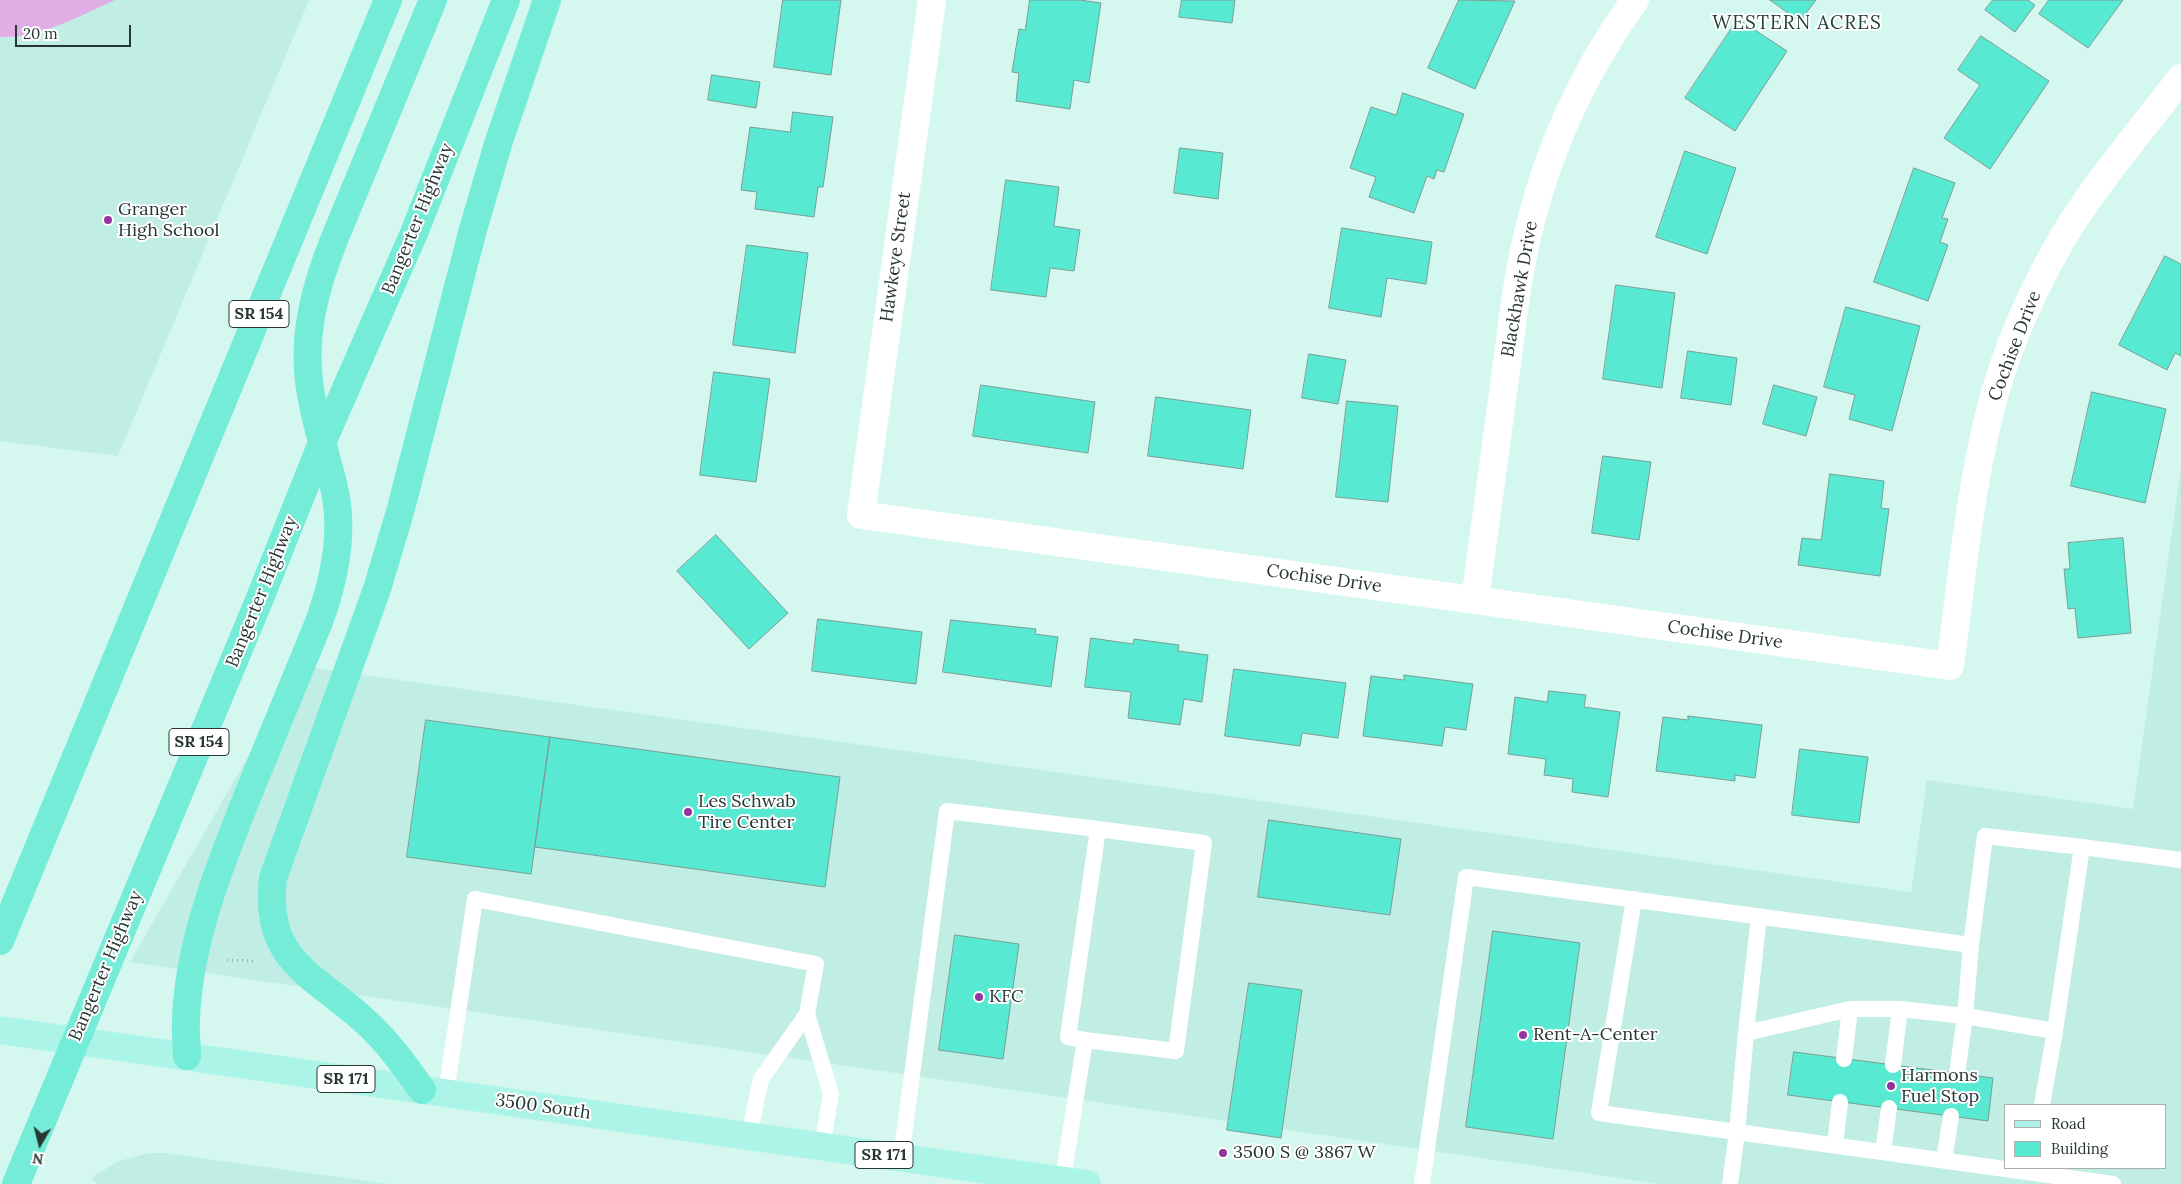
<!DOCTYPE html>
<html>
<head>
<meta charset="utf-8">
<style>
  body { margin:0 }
  #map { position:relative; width:2181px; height:1184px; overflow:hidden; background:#d4f8f0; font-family:Lora,serif }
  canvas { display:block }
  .legend { position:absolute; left:2004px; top:1104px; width:162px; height:65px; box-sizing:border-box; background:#fff; border:1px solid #a9afad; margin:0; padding:6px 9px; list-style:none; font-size:15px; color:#283633 }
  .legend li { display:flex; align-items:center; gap:10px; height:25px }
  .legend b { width:25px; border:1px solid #a9afad }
  .north { position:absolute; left:15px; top:1119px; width:50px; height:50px; -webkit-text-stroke:4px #fff; paint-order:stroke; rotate:188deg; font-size:14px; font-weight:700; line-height:20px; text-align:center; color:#283633 }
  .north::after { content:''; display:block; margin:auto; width:18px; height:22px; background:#283633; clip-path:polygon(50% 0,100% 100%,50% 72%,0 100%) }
  .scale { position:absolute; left:15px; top:25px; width:116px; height:22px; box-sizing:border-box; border:2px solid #283633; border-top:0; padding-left:6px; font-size:15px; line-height:18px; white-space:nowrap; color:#283633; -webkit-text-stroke:4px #fff; paint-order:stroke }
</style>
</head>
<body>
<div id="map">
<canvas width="2181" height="1184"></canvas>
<ul class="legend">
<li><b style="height:6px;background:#acf4e7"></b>Road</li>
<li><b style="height:14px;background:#57e9d1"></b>Building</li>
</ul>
<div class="north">N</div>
<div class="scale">20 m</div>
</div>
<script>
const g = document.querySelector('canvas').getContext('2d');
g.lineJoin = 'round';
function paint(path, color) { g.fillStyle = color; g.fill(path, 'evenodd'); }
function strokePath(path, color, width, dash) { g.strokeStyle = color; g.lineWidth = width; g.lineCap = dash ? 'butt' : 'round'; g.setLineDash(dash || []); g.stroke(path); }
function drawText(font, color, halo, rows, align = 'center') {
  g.font = font + ' Lora,serif'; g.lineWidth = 4; g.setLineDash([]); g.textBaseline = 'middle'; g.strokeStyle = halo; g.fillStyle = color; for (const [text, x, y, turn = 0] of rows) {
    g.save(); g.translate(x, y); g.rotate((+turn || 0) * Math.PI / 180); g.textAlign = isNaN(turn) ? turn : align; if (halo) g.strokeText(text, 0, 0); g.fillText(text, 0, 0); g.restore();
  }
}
const built = new Path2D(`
  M0 0H309L118 456 0 441Z
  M2181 467V1184H1660L130 962 300 666 1911 892 1927 780 2133 809ZM2005 1105H2165V1168H2005Z
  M149 1153H164L389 1184H97L91 1178 119 1161Z`);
const green = new Path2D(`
  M0 0H115C79 16 39 39 0 37Z`);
const building = new Path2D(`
  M783 0H841L831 75 774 67Z
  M1030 0H1080L1101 3 1089 83 1074 80 1070 109 1016 101 1019 73 1012 72 1019 29 1025 30Z
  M1182 0H1235L1232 23 1179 17Z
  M1459 0 1515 1 1475 89 1428 68Z
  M1770 0H1816L1800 21Z
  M1993 0H2028L2035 5 2015 32 1985 10Z
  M2049 0H2123L2088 48 2039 14Z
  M1738 19 1787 51 1735 131 1685 98Z
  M1981 36 2049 81 1990 169 1944 138 1980 85 1958 70Z
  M712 75 760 82 756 108 708 100Z
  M1403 93 1464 114 1444 172 1437 170 1434 179 1427 176 1414 213 1369 197 1376 177 1350 168 1371 107 1396 115Z
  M793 112 833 117 823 187H818L814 217 755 209 757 192 741 190 750 127 790 132Z
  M1180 148 1223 153 1218 199 1174 193Z
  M1685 151 1736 168 1707 254 1656 237Z
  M1914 168 1955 183 1942 218 1948 219 1940 242 1948 245 1928 301 1874 282Z
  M1006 180 1059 187 1054 226 1080 230 1074 271 1050 268 1046 297 991 290Z
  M1342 228 1432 242 1426 284 1387 278 1381 317 1329 308Z
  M747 245 808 253 795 353 733 345Z
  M2165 256 2181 264V356L2175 353 2167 370 2119 345Z
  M1616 285 1675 293 1662 388 1603 379Z
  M1846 307 1920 326 1892 431 1849 419 1855 395 1824 387Z
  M1688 351 1737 358 1731 405 1681 398Z
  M1309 354 1346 360 1338 404 1302 398Z
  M714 372 770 379 756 482 700 475Z
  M981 385 1095 402 1088 453 973 436Z
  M1774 385 1817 397 1806 436 1763 424Z
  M2092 392 2166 409 2145 503 2071 486Z
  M1156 397 1251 410 1243 469 1148 456Z
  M1347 401 1398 406 1388 502 1336 497Z
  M1603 456 1651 462 1639 540 1592 533Z
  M1830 474 1884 481 1881 508 1889 509 1880 576 1798 565 1802 538 1821 540Z
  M716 535 788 613 749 649 677 571Z
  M2123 538 2131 633 2078 638 2075 608 2068 609 2064 569H2070L2068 543Z
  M818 619 922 632 916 684 812 671Z
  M951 620 1036 629 1035 634 1058 637 1051 687 943 672Z
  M1091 638 1133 644 1134 639 1179 645 1178 651 1208 655 1202 702 1184 699 1180 725 1128 718 1131 692 1085 687Z
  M1234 669 1346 683 1338 738 1302 733 1300 746 1225 736Z
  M1404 675 1473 684 1466 730 1445 727 1442 746 1363 736 1371 676 1404 680Z
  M1549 691 1586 695 1584 707 1620 712 1608 797 1572 792 1573 779 1544 775 1546 759 1508 754 1515 697 1547 702Z
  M1688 716 1762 725 1755 778 1735 775V781L1656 771 1663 717 1688 720Z
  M426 720 550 737 531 874 407 857Z
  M550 737 840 777 825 887 535 847Z
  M1800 749 1868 757 1859 823 1792 815Z
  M1269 820 1401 839 1390 915 1258 897Z
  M1493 931 1580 943 1553 1139 1466 1127Z
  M955 935 1019 944 1003 1059 939 1050Z
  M1249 983 1302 990 1281 1138 1227 1130Z
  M1794 1052 1993 1078 1988 1121 1788 1095Z`);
const path = new Path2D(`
  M227 960 254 961`);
const lane = new Path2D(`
  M1634 899 1599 1113 1737 1132 1746 1033 1850 1009H1900L1965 1016 1957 1074
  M1971 945 1965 1016 2055 1031
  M1746 1033 1759 916
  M1844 1059 1850 1009
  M1893 1065 1900 1009
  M446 1093 475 899 816 964 807 1014
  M2042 1105 2055 1031 2082 847 2181 860
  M749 1136 761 1079 807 1014 831 1094 822 1146
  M1835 1145 1840 1102
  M1883 1152 1889 1108
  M901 1158 947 811 1098 829
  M1944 1160 1951 1116
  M1062 1184 1085 1040 1068 1037 1098 829 1204 843 1176 1051 1085 1040
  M1422 1184 1466 877 1971 945 1985 836 2082 847
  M1730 1184 1737 1132 2113 1184`);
const street = new Path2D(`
  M932 0 861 515 1950 666C1960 592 1967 516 1983 442 1997 371 2026 301 2062 239 2096 182 2141 131 2181 78
  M1475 600C1485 526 1495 452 1505 378 1512 327 1517 275 1530 225 1550 144 1586 68 1635 0`);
const primary = new Path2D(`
  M0 1030 1087 1184`);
const highway = new Path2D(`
  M0 941 388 0
  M187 1056C187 1044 185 1031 186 1018 189 939 223 857 252 785 275 730 297 676 319 622 334 581 344 536 335 492 327 455 313 418 309 381 303 332 316 285 334 240L433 0
  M422 1090C405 1066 388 1042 366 1022 314 974 263 962 273 878L377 589 400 512 472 233 498 144 547 0
  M16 1184 258 603 322 443 414 233 506 0`);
const markers = [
  [108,220,5,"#93339b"],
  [688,812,5,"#93339b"],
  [979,997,5,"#93339b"],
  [1523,1035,5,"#93339b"],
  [1891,1086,5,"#93339b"],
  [1223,1153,5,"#93339b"]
];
const shields = [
  [259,314,60],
  [199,742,60],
  [346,1079,58],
  [884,1155,58]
];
const shieldNames = [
  ["SR 154",259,314],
  ["SR 154",199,742],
  ["SR 171",346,1079],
  ["SR 171",884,1155]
];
const poiNames = [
  ["Granger",118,210],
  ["High School",118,231],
  ["Les Schwab",698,802],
  ["Tire Center",698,823],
  ["KFC",989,997],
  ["Rent-A-Center",1533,1035],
  ["Harmons",1901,1076],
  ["Fuel Stop",1901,1097],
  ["3500 S @ 3867 W",1233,1153]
];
const streetNames = [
  ["Bangerter Highway",418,219,-68],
  ["Hawkeye Street",896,257,-82],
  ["Blackhawk Drive",1520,289,-80],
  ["Cochise Drive",2015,346,-69],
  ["Cochise Drive",1324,579,8],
  ["Bangerter Highway",262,592,-68],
  ["Cochise Drive",1725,635,8],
  ["Bangerter Highway",106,966,-67],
  ["3500 South",543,1107,8]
];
const neighbourhoodNames = [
  ["WESTERN ACRES",1797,24]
];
paint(built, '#c1eee4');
paint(green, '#e1ade5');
paint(building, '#57e9d1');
strokePath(building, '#7c9d96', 1);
strokePath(path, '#94b0aa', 3, [1, 4]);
strokePath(lane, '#fff', 16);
strokePath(street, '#fff', 28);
strokePath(primary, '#acf4e7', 28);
strokePath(highway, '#74ecd7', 28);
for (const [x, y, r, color] of markers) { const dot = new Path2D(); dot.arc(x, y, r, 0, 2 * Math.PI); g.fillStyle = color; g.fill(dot); strokePath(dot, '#fff', 2); }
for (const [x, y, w] of shields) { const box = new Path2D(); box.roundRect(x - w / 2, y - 13.5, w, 27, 4); g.fillStyle = '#fff'; g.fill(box); strokePath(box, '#283633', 1); }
drawText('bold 16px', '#283633', null, shieldNames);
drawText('18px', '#283633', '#fff', poiNames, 'left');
drawText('18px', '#283633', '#fff', streetNames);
g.letterSpacing = '1px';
drawText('19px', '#1e3d37', '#fff', neighbourhoodNames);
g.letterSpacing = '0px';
</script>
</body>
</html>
